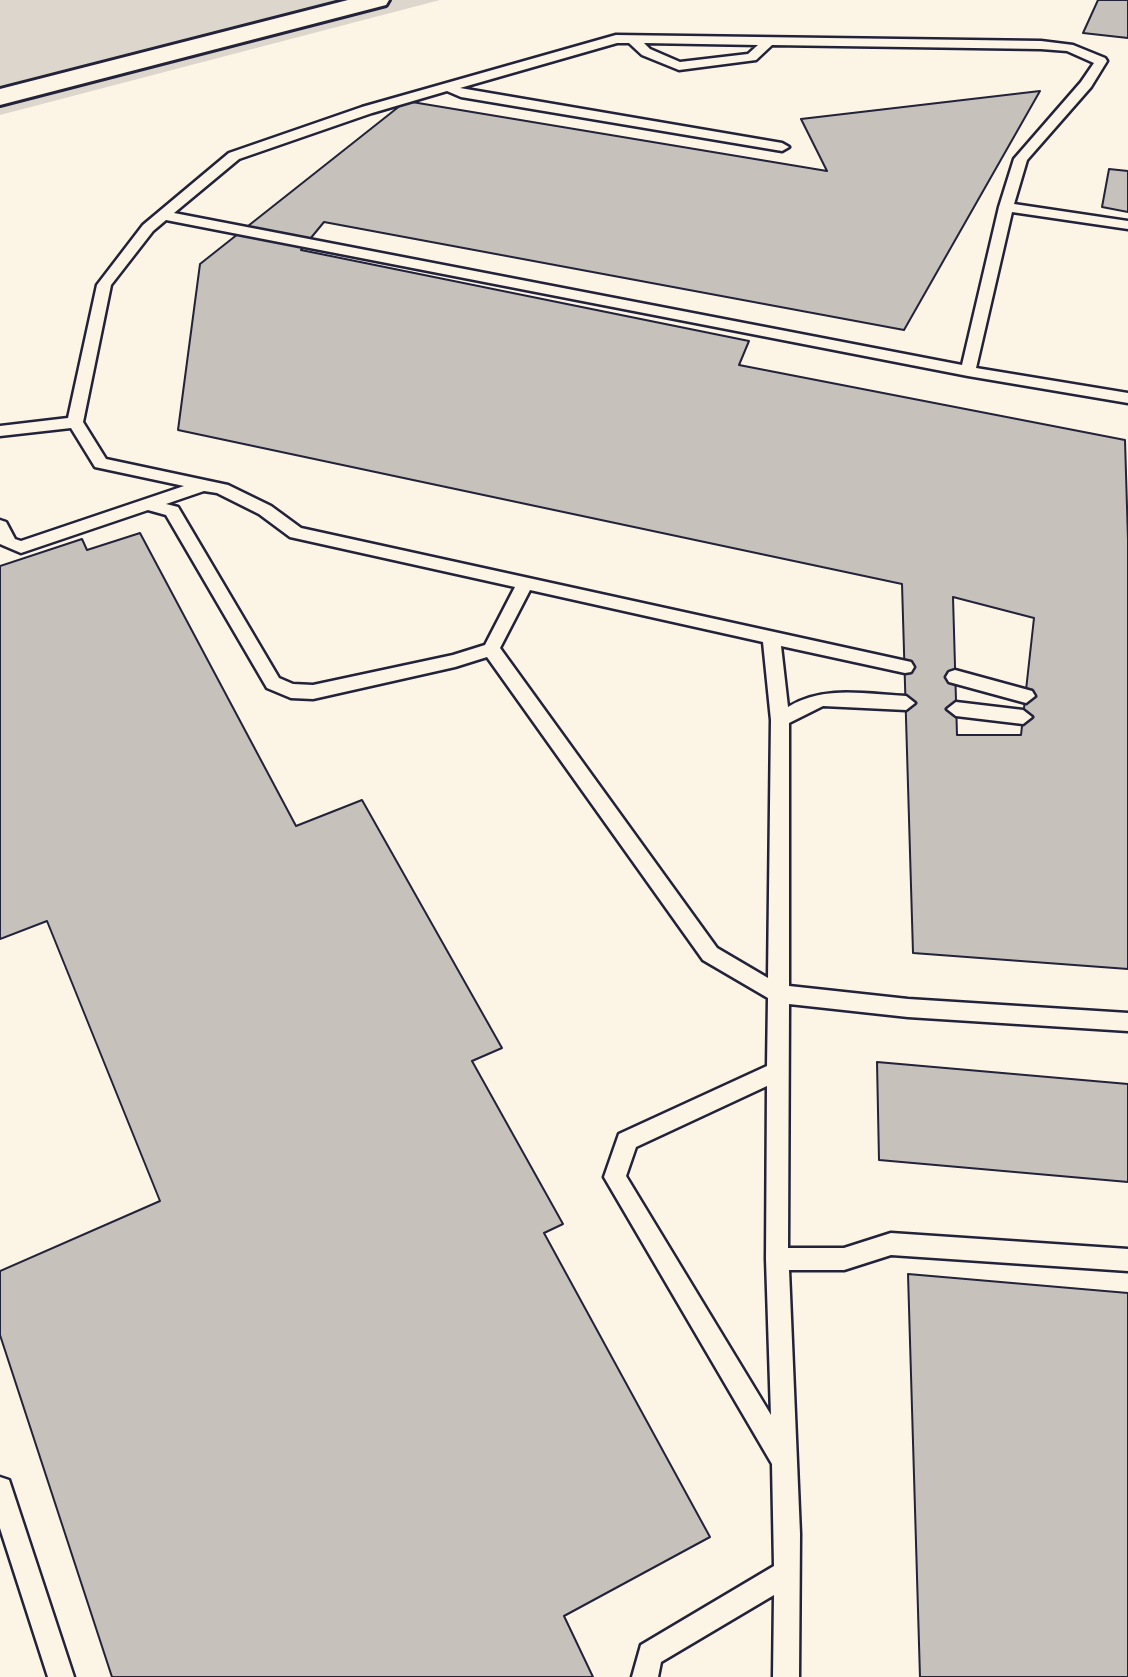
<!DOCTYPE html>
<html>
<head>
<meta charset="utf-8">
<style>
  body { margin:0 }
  canvas { display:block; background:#fcf5e5 }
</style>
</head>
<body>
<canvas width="1128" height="1677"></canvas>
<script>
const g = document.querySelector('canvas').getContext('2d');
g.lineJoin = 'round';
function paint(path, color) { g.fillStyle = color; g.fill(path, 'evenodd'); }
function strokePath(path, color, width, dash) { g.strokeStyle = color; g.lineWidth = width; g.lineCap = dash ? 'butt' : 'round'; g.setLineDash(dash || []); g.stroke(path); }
const green = new Path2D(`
  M0 0H440L0 115Z`);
const building = new Path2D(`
  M1098 0H1128V38L1083 33Z
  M1040 91 904 330 324 222 301 250 749 341 739 365 1125 440 1128 540V969L913 953 902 584 178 430 200 264 406 101 827 171 801 119ZM953 597 1034 618 1021 735H957Z
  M1109 169 1128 171V212L1102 207Z
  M140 533 296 826 362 800 502 1048 472 1061 563 1224 544 1233 710 1537 564 1616 593 1677H112L0 1335V1271L160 1201 47 921 0 939V566L82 539 87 550Z
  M877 1062 1128 1084V1182L879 1160Z
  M908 1274 1128 1293V1677H920Z`);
const lane = new Path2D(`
  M616 35 1041 41 1073 45 1105 58 1107 61 1091 87 1027 160 1014 204 1128 221V229L1012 212 976 368 1128 393V403L968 376 166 220 153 231 111 285 83 422 106 459 228 485 271 506 301 528 911 662 914 667 911 672 905 673 781 646 788 707C823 685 866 694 906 696L915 703 906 710 823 706 789 723V986L908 999 1128 1013V1031L908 1017 789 1004 788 1248H844L891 1233 1128 1249V1271L891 1255 844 1270H789L800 1534 799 1677H773L774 1595 661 1662 658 1677H632L641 1645 774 1566 772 1464 604 1177 619 1134 767 1066 768 998 703 960 487 657 455 667 313 699 291 698 267 688 166 515 148 510 21 553 0 544V520L6 522 15 539 21 541 184 486 95 467 71 428 0 436V426L68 418 97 285 143 225 229 153 362 107ZM617 43H629L642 55 679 70 756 60 772 45 1041 49 1067 51 1094 63 1081 82 1014 159 999 207 962 365 174 213 239 159 372 113 447 91 461 97 782 151 789 147 782 143 460 88ZM644 43 758 45 748 54 680 62 650 49ZM204 491 217 493 259 514 290 537 515 587 485 645 453 655 313 685 293 684 279 678 178 507 166 504ZM530 590 763 642 771 720 768 978 717 948 500 648ZM767 1086 766 1259 771 1415 626 1176 636 1147Z
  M955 670 1032 691 1035 696 1026 703 949 682 946 677 949 672Z
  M956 702 1023 710 1032 717 1023 724 956 716 947 709Z
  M0 1477 9 1480 12 1489 74 1677H48L0 1528Z`);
const street = new Path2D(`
  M348 0H389L386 5 0 105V89Z`);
paint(green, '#dcd6cc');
paint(building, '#c6c1bb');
strokePath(building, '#22223b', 2);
strokePath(lane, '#22223b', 5);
strokePath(street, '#22223b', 6);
paint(lane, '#fcf5e5');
paint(street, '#fcf5e5');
</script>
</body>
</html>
